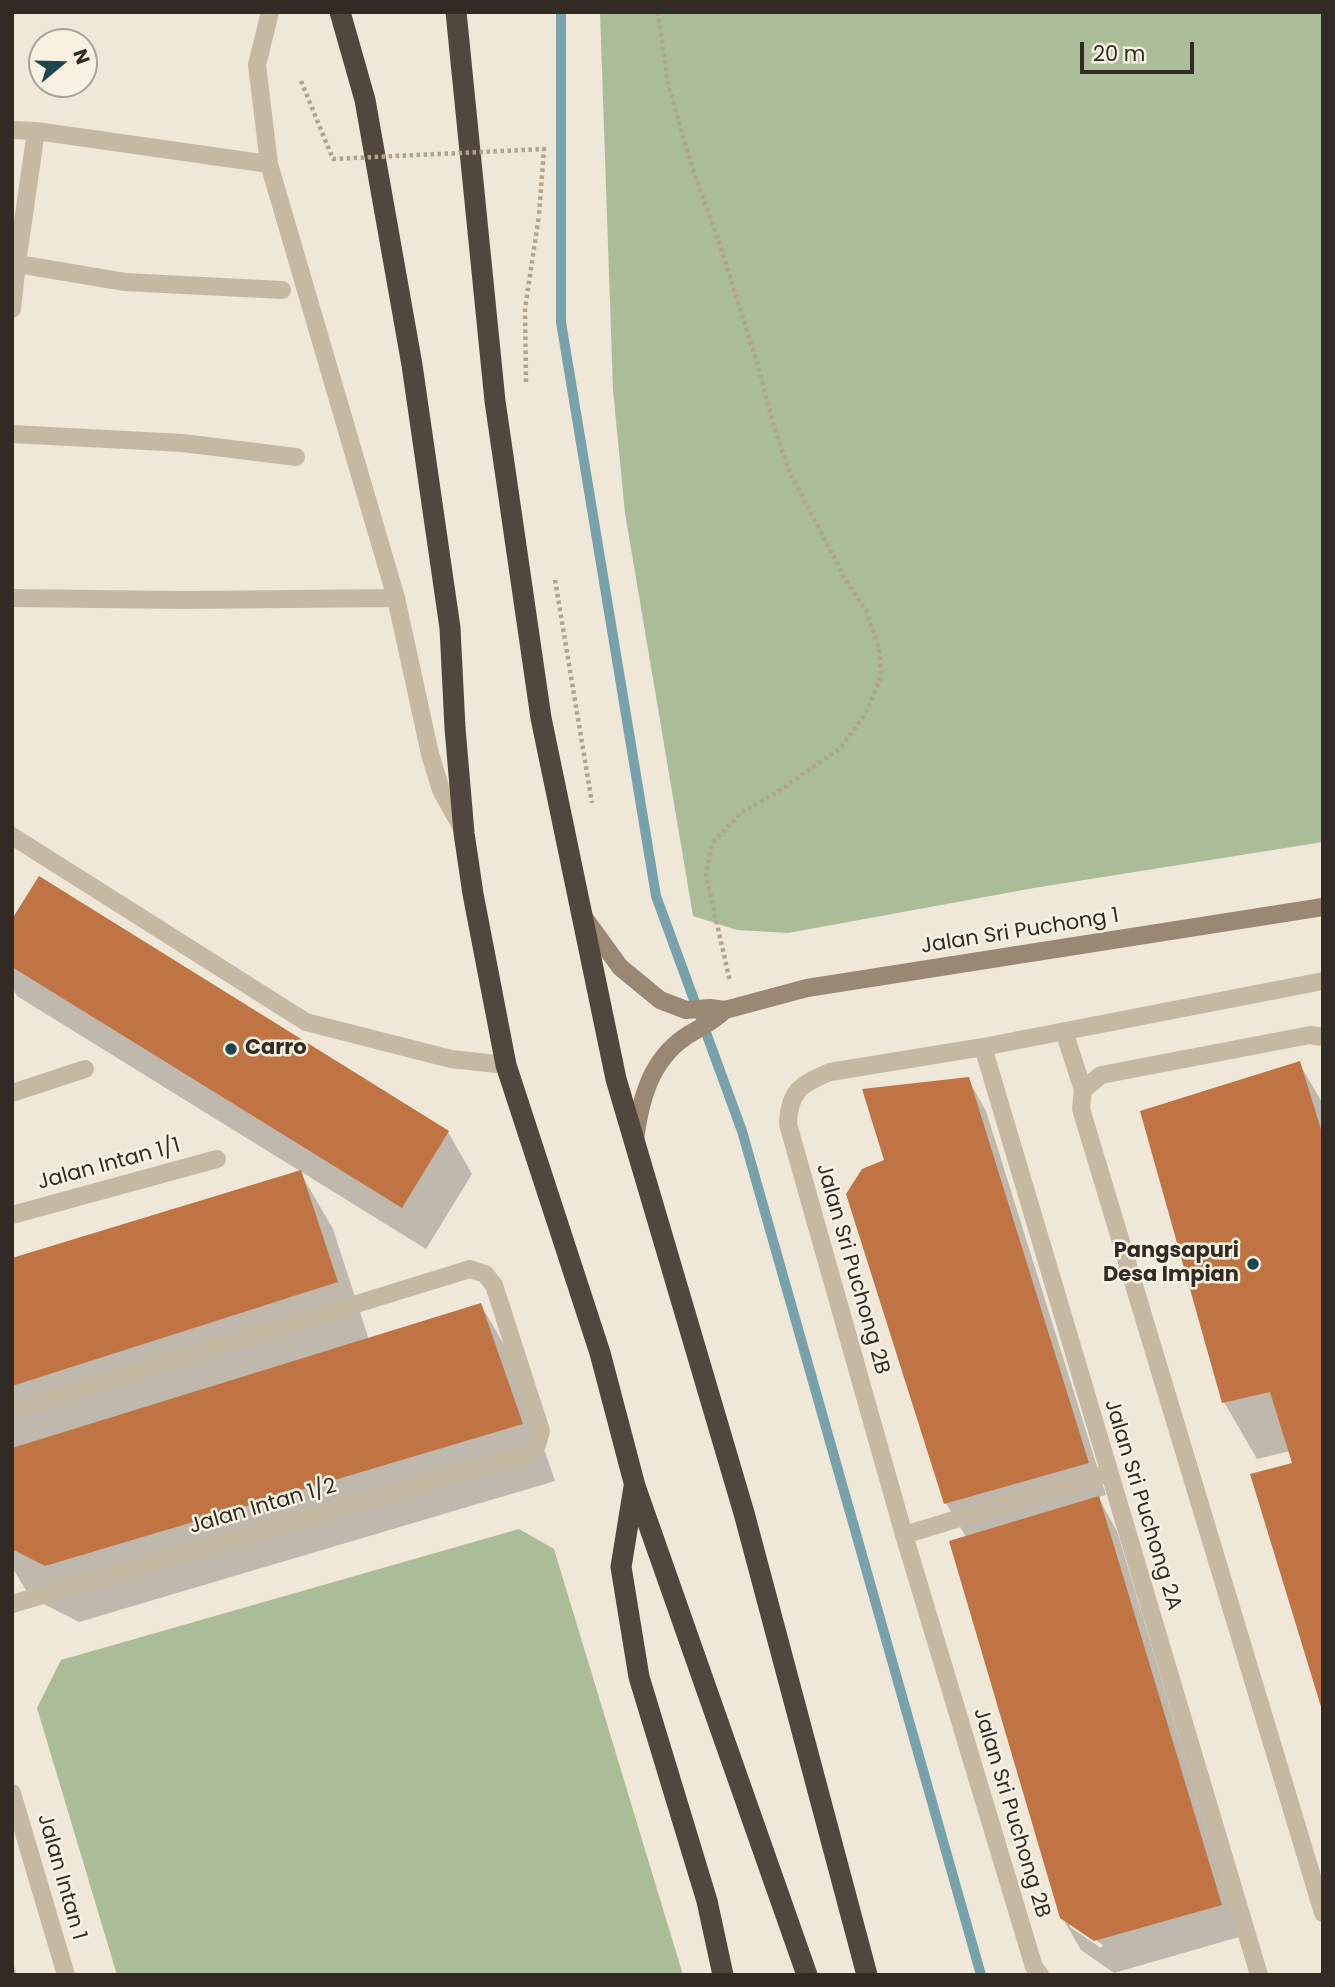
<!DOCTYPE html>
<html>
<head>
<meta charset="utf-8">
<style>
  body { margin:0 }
  #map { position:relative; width:1335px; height:1987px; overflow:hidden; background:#efe7d7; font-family:Poppins,sans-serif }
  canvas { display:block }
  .frame { position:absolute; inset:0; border:14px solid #322b25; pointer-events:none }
  .north { position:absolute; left:28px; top:28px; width:70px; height:70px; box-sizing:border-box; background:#f7f1e2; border:2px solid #a8a296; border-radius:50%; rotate:71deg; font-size:19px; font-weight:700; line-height:28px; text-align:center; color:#322b25 }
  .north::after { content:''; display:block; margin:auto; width:24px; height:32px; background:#1d4651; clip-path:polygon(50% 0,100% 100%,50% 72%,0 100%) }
  .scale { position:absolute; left:1080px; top:42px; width:114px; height:32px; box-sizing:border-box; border:4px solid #322b25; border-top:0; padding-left:9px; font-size:21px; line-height:24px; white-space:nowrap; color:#322b25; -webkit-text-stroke:5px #f7f1e2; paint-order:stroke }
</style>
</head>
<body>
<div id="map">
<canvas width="1335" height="1987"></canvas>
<div class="frame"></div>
<div class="north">N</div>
<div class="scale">20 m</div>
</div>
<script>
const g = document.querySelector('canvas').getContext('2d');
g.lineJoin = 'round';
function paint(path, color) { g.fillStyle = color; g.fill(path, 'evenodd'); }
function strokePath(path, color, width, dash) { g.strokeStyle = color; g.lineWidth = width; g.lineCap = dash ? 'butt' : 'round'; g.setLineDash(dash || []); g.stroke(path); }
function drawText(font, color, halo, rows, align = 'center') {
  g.font = font + ' Poppins,sans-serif'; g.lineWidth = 5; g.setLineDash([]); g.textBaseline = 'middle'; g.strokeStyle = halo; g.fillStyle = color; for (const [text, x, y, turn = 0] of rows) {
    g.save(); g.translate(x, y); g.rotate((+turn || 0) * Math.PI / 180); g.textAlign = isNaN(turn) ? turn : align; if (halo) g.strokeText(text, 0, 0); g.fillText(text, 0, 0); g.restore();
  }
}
const green = new Path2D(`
  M600 12H1323V842L1034 888 788 933 737 930 693 916 625 513 613 390Z
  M519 1529 554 1549 683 1975H117L37 1708 61 1660Z`);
const shadow = new Path2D(`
  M12 923 448 1132 472 1174 426 1249 17 996 12 987Z
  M1299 1063 1323 1104V1706L1253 1475 1294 1465 1290 1451 1257 1459 1224 1402Z
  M968 1079 986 1111 1106 1495 1098 1497 1117 1531 1239 1937 1114 1973 1081 1950 1062 1917 966 1537 946 1503 886 1161ZM1070 1923 1103 1945 1101 1948 1070 1927Z
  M300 1172 333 1229 369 1340 481 1305 514 1362 555 1481 79 1622 30 1597 12 1567V1260Z
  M12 1960 17 1975H12Z`);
const stream = new Path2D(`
  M561 12V322L656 896 742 1131 981 1975`);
const building = new Path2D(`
  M39 876 449 1131 402 1208 12 967V919Z
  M1300 1061 1323 1136 1322 1710 1250 1474 1292 1463 1270 1392 1222 1403 1140 1111Z
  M969 1077 1089 1463 944 1504 846 1194 862 1169 884 1160 862 1089Z
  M301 1170 338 1282 12 1386V1258Z
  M481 1303 523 1424 45 1566 12 1549V1448Z
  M1099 1496 1222 1905 1094 1941 1060 1918 949 1541Z`);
const path = new Path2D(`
  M658 12 668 83 680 126 694 173 716 233 757 362 773 423 789 471 844 577 866 611 879 648 881 677 865 715 840 748 779 791 740 813 712 844 706 875 730 982
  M526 382 525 309 539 215
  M555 580 592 803`);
const lane = new Path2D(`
  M270 12 257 65 269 164 396 598 430 754 441 790 463 830
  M12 130 36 131 269 164
  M12 263 125 282 282 290
  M12 309 17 263 36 131
  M12 434 183 443 296 457
  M12 598 184 600 396 598
  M12 836 306 1022 451 1059 506 1065
  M12 1410 470 1269 485 1274 494 1285 541 1431 537 1445 527 1453
  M904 1535 1109 1473`);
const street = new Path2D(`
  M1064 1031 1083 1090
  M1323 1037 1310 1035 1101 1075 1083 1090 1081 1109 1323 1913
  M983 1047 1259 1975
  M12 1093 85 1069
  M12 1215 217 1159
  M12 1604 527 1453
  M12 1793 66 1975
  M1040 1975 1034 1967 904 1535 788 1124C789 1091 801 1084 830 1072L983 1047 1323 981`);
const secondary = new Path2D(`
  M583 916 620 967 660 1000 686 1010 710 1008 725 1010 807 988 1323 907
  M635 1140C640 1101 650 1061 685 1037 699 1028 713 1022 725 1010`);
const highway = new Path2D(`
  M340 12 365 100 412 365 450 628 455 728 464 833 473 894 506 1065 600 1353 635 1486 807 1975
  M456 12 495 401 541 718 616 1079 744 1513 867 1975
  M634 1487 621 1567 639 1677 707 1901 723 1975`);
const pathBridge = new Path2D(`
  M301 81 333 159 544 149 539 215`);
const markers = [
  [231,1049,7,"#1d4651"],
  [1253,1264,7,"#1d4651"]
];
const streetNames = [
  ["Jalan Sri Puchong 1",1020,932,-9],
  ["Jalan Intan 1/1",109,1165,-15],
  ["Jalan Sri Puchong 2B",852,1269,74],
  ["Jalan Sri Puchong 2A",1142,1505,73],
  ["Jalan Intan 1/2",263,1507,-16],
  ["Jalan Sri Puchong 2B",1011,1813,73],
  ["Jalan Intan 1",61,1877,74]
];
const poiNames = [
  ["Carro",245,1049],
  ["Pangsapuri",1239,1252,"right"],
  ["Desa Impian",1239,1276,"right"]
];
paint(green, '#abbd98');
paint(shadow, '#0003');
strokePath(stream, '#77a1ab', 10);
paint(building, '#c17443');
strokePath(path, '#b2a38e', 4.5, [3.5, 3.5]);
strokePath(lane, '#c6b9a3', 18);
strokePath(street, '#c6b9a3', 18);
strokePath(secondary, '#9a8875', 18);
strokePath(highway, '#52473c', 21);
strokePath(pathBridge, '#b2a38e', 4.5, [3.5, 3.5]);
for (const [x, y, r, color] of markers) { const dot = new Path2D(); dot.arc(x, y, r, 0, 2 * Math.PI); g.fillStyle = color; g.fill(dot); strokePath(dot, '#f7f1e2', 2.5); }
drawText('21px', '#322b25', '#f7f1e2', streetNames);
drawText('bold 21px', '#322b25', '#f7f1e2', poiNames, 'left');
</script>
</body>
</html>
